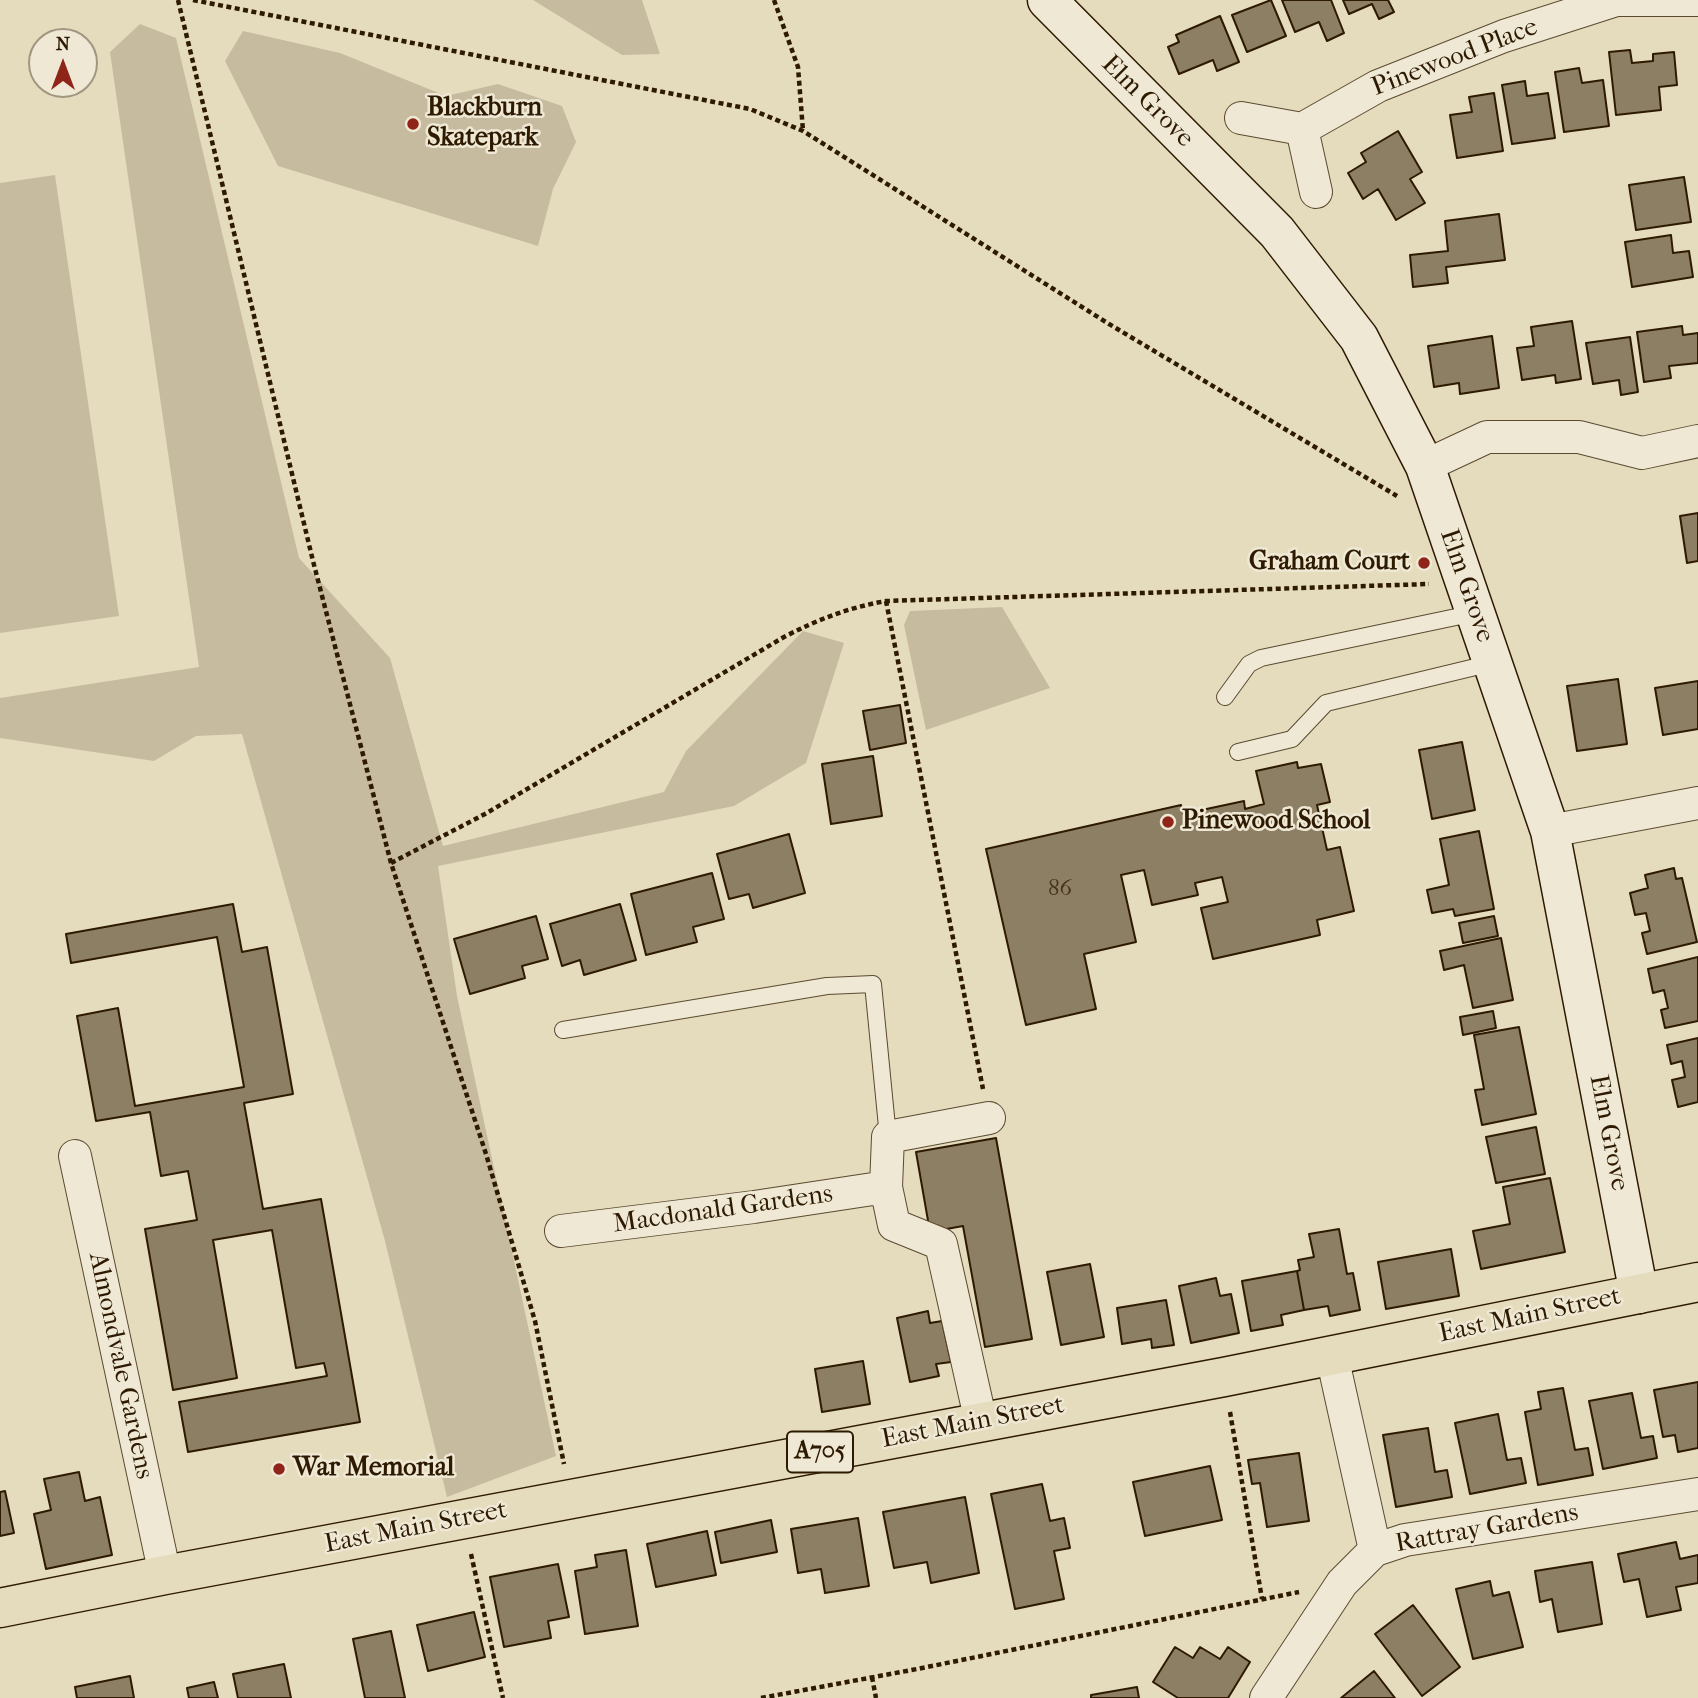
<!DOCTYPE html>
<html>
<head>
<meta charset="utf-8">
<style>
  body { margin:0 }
  #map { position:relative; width:1698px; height:1698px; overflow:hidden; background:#e5dcbe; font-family:"IM FELL French Canon",serif }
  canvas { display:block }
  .north { position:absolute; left:28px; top:28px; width:70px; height:70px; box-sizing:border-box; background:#eee8d5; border:2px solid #a19680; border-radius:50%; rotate:0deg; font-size:19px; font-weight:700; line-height:28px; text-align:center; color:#2e1a00 }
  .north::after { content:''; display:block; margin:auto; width:24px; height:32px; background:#8f2418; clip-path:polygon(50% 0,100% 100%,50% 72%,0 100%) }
</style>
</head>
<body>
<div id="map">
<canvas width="1698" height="1698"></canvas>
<div class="north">N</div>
</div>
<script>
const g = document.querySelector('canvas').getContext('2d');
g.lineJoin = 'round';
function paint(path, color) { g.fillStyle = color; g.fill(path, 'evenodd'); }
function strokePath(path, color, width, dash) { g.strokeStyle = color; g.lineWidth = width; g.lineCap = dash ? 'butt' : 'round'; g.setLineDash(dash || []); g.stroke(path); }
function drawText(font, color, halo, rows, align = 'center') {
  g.font = font + ' "IM FELL French Canon",serif'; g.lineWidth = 5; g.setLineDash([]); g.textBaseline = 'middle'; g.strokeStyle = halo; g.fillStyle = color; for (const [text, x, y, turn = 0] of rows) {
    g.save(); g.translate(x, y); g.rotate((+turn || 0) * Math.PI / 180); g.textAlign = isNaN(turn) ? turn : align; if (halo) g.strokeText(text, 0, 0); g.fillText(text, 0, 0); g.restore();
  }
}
const green = new Path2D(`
  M533 0H642L660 54 622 55Z
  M140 24 176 38 299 558 390 658 443 846 664 792 686 751 803 631 844 643 806 763 734 806 438 866 457 996 556 1456 447 1497 385 1241 242 734 196 736 154 761 0 738V698L199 667 110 52Z
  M243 31 340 53 446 96 498 84 562 106 576 142 553 189 538 246 278 166 225 61Z
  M55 175 119 616 0 633V183Z
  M1002 607 1050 688 926 730 904 625 910 611Z`);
const building = new Path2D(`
  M1271 0 1286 36 1247 52 1232 15Z
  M1282 0H1331L1344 33 1327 41 1319 22 1295 32Z
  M1343 0H1388L1394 12 1379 19 1372 4 1349 14Z
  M1220 16 1239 62 1217 71 1213 60 1179 74 1168 47 1179 42 1176 35Z
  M1630 50 1632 63 1653 61V54L1674 52 1677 85 1659 87 1661 110 1616 115 1609 52Z
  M1579 68 1582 83 1603 80 1609 126 1564 132 1555 72Z
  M1525 81 1527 96 1548 93 1555 138 1512 144 1502 85Z
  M1494 93 1503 151 1457 158 1450 115 1472 112 1469 97Z
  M1398 131 1422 172 1410 179 1425 203 1396 220 1378 189 1363 199 1348 173 1366 162 1361 153Z
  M1684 177 1691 222 1636 230 1629 185Z
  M1499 214 1505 260 1446 267 1448 283 1413 287 1410 255 1448 251 1445 221Z
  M1671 235 1673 253 1689 251 1693 277 1632 287 1625 242Z
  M1572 321 1581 379 1556 383 1555 375 1522 380 1517 348 1534 346 1531 327Z
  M1682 326 1683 335 1698 333V363L1669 366 1671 378 1644 382 1637 332Z
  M1492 336 1499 388 1460 394 1459 383 1434 387 1428 346Z
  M1630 337 1638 392 1621 395 1619 380 1593 384 1586 343Z
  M1698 513V561L1687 563 1680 516Z
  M1618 679 1627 744 1577 751 1567 686Z
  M1698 681V729L1663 735 1655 688Z
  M900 705 906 743 870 750 863 711Z
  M1462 742 1475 810 1432 819 1419 750Z
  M873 756 882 816 831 824 822 764Z
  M1297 762 1298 768 1321 764 1330 802 1317 805 1327 850 1340 847 1354 911 1317 920 1320 935 1213 959 1201 908 1228 902 1222 877 1195 883 1198 895 1152 905 1144 870 1121 875 1136 942 1084 954 1096 1009 1026 1025 986 849 1181 805 1183 814 1244 801 1245 809 1264 804 1256 771Z
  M1479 831 1494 909 1455 916 1453 909 1432 913 1427 890 1449 885 1440 839Z
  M789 834 805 893 753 908 749 894 729 899 717 854Z
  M1674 868 1676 879 1682 878 1697 942 1647 954 1642 933 1650 931 1646 913 1635 915 1630 893 1648 888 1645 875Z
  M712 873 724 919 693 927 697 942 646 955 631 894Z
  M233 904 242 952 267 947 293 1094 244 1103 263 1209 321 1199 360 1422 188 1452 179 1402 327 1376 324 1363 296 1368 272 1230 213 1240 237 1378 173 1390 145 1229 197 1220 188 1171 161 1176 150 1112 96 1121 77 1016 118 1008 135 1106 244 1087 217 937 71 963 66 934Z
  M620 904 636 960 584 975 580 960 562 966 550 924Z
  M536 916 548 959 522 966 525 978 470 994 454 939Z
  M1494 916 1498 936 1463 943 1459 923Z
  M1501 938 1513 1000 1473 1008 1464 965 1444 970 1440 951Z
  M1698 957V1021L1665 1028 1661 1010 1668 1008 1664 990 1653 993 1648 969Z
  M1493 1011 1496 1028 1463 1035 1460 1017Z
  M1519 1027 1536 1114 1482 1125 1475 1090 1484 1089 1474 1035Z
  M1698 1038V1102L1678 1107 1672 1080 1685 1077 1682 1061 1671 1064 1667 1045Z
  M1536 1127 1545 1174 1496 1183 1486 1137Z
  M996 1138 1032 1339 985 1347 963 1226 930 1232 916 1152Z
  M1550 1178 1565 1252 1481 1269 1473 1231 1510 1224 1503 1187Z
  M1339 1229 1347 1274 1353 1273 1360 1310 1330 1316 1328 1306 1304 1310 1297 1271 1300 1270 1298 1260 1314 1257 1309 1234Z
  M1451 1249 1459 1296 1386 1309 1378 1262Z
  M1090 1264 1104 1337 1061 1345 1047 1272Z
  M1297 1271 1304 1310 1281 1315 1283 1325 1251 1331 1242 1281Z
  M1216 1278 1220 1296 1231 1294 1239 1333 1191 1343 1179 1286Z
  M1166 1300 1174 1345 1152 1348 1151 1339 1122 1344 1117 1308Z
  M928 1311 930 1323 942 1321 951 1362 936 1364 939 1376 910 1382 897 1318Z
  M863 1361 870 1404 822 1412 815 1369Z
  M1698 1382V1448L1678 1452 1675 1435 1663 1437 1654 1390Z
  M1563 1388 1575 1450 1588 1448 1593 1475 1538 1485 1525 1412 1541 1409 1538 1392Z
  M1632 1393 1641 1438 1653 1436 1657 1458 1603 1469 1589 1401Z
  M1498 1414 1507 1460 1521 1458 1526 1483 1470 1494 1455 1423Z
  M1428 1428 1435 1472 1447 1470 1452 1497 1396 1507 1383 1435Z
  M1299 1453 1309 1521 1267 1527 1260 1483 1252 1484 1248 1460Z
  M1210 1466 1222 1520 1145 1536 1133 1482Z
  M79 1472 85 1501 100 1497 112 1555 46 1569 34 1514 51 1510 44 1479Z
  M1042 1484 1050 1521 1064 1518 1070 1548 1054 1551 1064 1599 1015 1609 991 1494Z
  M5 1491 14 1533 0 1536V1492Z
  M965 1497 979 1573 931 1583 927 1562 894 1568 883 1512Z
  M858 1518 869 1586 825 1593 821 1569 798 1573 791 1529Z
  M771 1520 777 1552 721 1563 715 1532Z
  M707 1531 716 1575 656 1587 647 1544Z
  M1676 1542 1680 1559 1698 1555V1583L1676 1587 1681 1610 1647 1617 1639 1579 1624 1582 1618 1554Z
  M626 1550 638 1626 585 1634 575 1571 597 1567 595 1555Z
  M1592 1562 1602 1624 1558 1632 1552 1599 1540 1602 1535 1571Z
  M558 1564 569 1617 548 1621 551 1638 504 1647 490 1577Z
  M1490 1581 1493 1596 1509 1592 1523 1647 1473 1659 1456 1589Z
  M1413 1605 1460 1667 1422 1696 1375 1634Z
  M474 1612 485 1657 428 1671 417 1625Z
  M391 1631 405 1698H365L353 1639Z
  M1175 1647 1193 1658 1200 1647 1220 1659 1228 1647 1250 1662 1228 1698H1178L1153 1682Z
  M284 1664 291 1698H238L233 1674Z
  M1374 1671 1395 1698H1341Z
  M130 1676 134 1698H77L75 1687Z
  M214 1682 218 1698H189L187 1688Z
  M1137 1687 1139 1698H1091V1695Z`);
const path = new Path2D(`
  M178 0 313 561 391 863 486 1154 535 1321 564 1464
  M193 0 750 109 803 131 1109 324 1397 496
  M774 0 798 67 803 131
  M886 601 983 1089
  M391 863 485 814 784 637C819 619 847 608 886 601L1429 584
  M1230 1412 1262 1599
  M471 1554 503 1698
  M872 1677 876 1698
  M761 1698 917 1669 1299 1592`);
const lane = new Path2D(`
  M1225 697 1249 664 1261 658 1475 613
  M1238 752 1292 739 1326 703 1492 663
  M563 1030 827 986 873 984 888 1137`);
const street = new Path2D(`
  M1241 118 1302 129 1378 86 1504 36 1616 0H1698
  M1302 129 1316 192
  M1425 466 1487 437H1579L1642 453 1698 441
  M1550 831 1698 803
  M75 1156 165 1575
  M561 1231 754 1207 886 1187
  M1332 1356 1375 1550
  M981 1422 941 1244 894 1225 886 1187 888 1137 989 1118
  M1266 1698 1342 1583 1375 1550 1405 1540 1698 1494`);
const secondary = new Path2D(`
  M1047 0 1277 232 1359 338 1425 466 1550 831 1639 1294`);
const primary = new Path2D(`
  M0 1608 165 1575 1224 1377 1698 1282`);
const markers = [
  [413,124,7,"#8f2418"],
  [1424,563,7,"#8f2418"],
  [1168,822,7,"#8f2418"],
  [279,1469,7,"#8f2418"]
];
const numberNames = [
  ["86",1060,889]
];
const shields = [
  [820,1452,66]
];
const shieldNames = [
  ["A705",820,1452]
];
const streetNames = [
  ["Pinewood Place",1455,58,-21],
  ["Elm Grove",1147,102,45],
  ["Elm Grove",1466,586,71],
  ["Elm Grove",1608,1133,79],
  ["Macdonald Gardens",723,1210,-8],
  ["East Main Street",1530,1316,-12],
  ["Almondvale Gardens",120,1366,78],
  ["East Main Street",973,1423,-11],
  ["East Main Street",416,1528,-11],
  ["Rattray Gardens",1487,1529,-10]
];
const poiNames = [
  ["Blackburn",427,109],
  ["Skatepark",427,139],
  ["Graham Court",1410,563,"right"],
  ["Pinewood School",1182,822],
  ["War Memorial",293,1469]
];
paint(green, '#c6bb9e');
paint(building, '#8d7f63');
strokePath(building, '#2e1a00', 2);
strokePath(lane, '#5c4a30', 18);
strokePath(street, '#5c4a30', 34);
strokePath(secondary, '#2e1a00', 41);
strokePath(primary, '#2e1a00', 41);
strokePath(path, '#2e1a00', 4.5, [5, 3.5]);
strokePath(lane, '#eee8d5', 16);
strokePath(street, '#eee8d5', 32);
strokePath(secondary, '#eee8d5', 38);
strokePath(primary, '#e5dcbe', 38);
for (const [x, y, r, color] of markers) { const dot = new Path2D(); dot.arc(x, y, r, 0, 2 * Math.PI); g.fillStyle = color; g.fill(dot); strokePath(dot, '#eee8d5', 2.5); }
drawText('23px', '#463319', null, numberNames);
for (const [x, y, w] of shields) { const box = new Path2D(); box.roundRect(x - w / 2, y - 20.5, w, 41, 5); g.fillStyle = '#eee8d5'; g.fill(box); strokePath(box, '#2e1a00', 2); }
drawText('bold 24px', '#2e1a00', null, shieldNames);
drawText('26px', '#2e1a00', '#eee8d5', streetNames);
drawText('bold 26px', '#2e1a00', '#eee8d5', poiNames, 'left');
</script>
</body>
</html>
